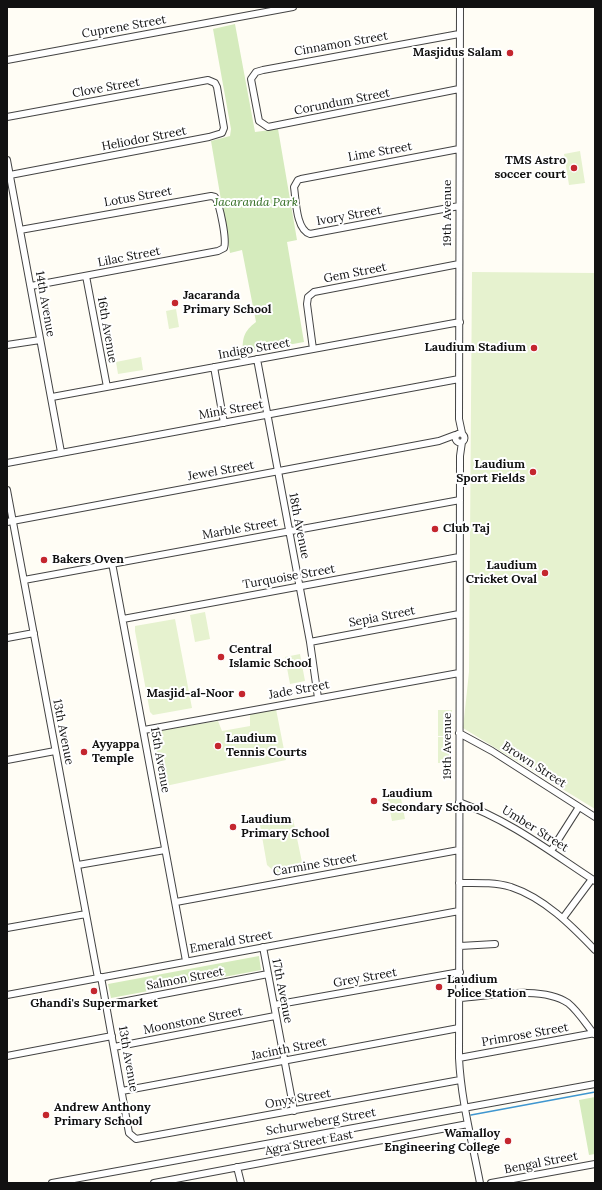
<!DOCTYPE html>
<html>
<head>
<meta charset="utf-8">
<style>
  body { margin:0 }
  #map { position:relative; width:602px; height:1190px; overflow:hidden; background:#fffdf5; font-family:Lora,serif }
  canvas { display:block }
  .frame { position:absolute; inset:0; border:8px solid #111; pointer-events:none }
</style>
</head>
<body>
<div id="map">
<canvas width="602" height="1190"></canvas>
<div class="frame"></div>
</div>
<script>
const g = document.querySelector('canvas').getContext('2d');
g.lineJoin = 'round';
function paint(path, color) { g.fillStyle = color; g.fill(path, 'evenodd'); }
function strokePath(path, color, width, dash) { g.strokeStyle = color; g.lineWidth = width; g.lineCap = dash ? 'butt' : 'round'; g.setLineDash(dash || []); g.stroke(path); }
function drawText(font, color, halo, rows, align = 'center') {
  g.font = font + ' Lora,serif'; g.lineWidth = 4; g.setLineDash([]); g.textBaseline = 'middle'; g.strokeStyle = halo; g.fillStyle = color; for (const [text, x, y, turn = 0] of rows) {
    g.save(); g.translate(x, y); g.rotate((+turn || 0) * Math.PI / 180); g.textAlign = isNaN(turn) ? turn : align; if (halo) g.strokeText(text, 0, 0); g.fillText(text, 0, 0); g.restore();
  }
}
const green = new Path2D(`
  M235 24 255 132 278 129 297 240 287 242 304 342 243 353C242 338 244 331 256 322L242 250 230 253 211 141 230 136 231 129 213 29Z
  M259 956 261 970 111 998 108 984Z
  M595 1097V1154L589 1155 579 1100Z`);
const pitch = new Path2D(`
  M580 151 585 183 569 185 564 154Z
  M472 272 595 273V809L463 728 469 672Z
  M176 309 179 327 169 329 166 311Z
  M141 357 143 370 118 374 116 362Z
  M205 612 210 639 195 642 190 615Z
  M175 619 192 708 153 715 150 712 135 631V626Z
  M300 654 305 681 290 684 285 657Z
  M276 709 286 760 161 787 150 732 218 721 222 731 250 726V714Z
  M438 710H452L451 736H438Z
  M438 737H451V763H438Z
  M400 793 405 819 392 821 387 796Z
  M293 819 303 867 276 873 267 865 260 825Z`);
const stream = new Path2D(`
  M471 1115 595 1092`);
const minor = new Path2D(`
  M460 7 459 419 462 433
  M7 60 293 7
  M459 89 268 127 259 121 251 79 256 72 263 70 459 34
  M7 117 208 80 215 83 217 87 224 128 222 133 209 137 10 175
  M459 149 301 179 298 180 294 187C296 200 296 230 310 234L459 206
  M7 160 61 452
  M20 230 211 196 215 197C220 205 227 240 224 248L218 251 31 286
  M86 276 107 387
  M7 345 40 340
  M313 349 307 304 308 297 314 292 459 264
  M257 359 310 642 318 698
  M214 367 224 423
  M52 397 460 322
  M455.5 438a4.5 4.5 0 1 1 9 0a4.5 4.5 0 1 1-9 0Z
  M462 442 460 456 459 1058C461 1100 472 1141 480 1183
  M7 463 459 379
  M7 490 98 978
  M7 522 439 441 455 435
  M112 563 186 961
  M24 580 460 500
  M123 619 459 557
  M7 638 34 633
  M310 642 459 614
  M144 730 459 673
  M459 733 492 751 595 817
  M7 760 55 751
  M459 802C511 821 549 851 595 881
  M551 851 579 807
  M78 865 165 850
  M459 883C476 883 494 882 511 887 544 898 571 925 595 950
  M176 902 459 850
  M563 918 592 879
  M7 928 86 914
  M460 946 495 944
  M263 947 294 1111
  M101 977 129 1133 136 1139 460 1080
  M7 995 459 911
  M460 998C490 996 542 985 568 1003 578 1011 586 1024 594 1034
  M106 1005 268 974
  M274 1005 460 972
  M114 1047 275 1016
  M7 1056 112 1036
  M459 1058 595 1033
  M122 1091 459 1028
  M237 1167 241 1183
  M52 1183 595 1084
  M154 1183 468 1124
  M491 1183 595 1164`);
const markers = [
  [510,53,4,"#c4262e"],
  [574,168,4,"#c4262e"],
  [175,303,4,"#c4262e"],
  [534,348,4,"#c4262e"],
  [533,472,4,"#c4262e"],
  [435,529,4,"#c4262e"],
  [44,560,4,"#c4262e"],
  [545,573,4,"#c4262e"],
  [221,657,4,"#c4262e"],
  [242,694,4,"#c4262e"],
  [218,746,4,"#c4262e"],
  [84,752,4,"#c4262e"],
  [374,801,4,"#c4262e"],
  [233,827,4,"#c4262e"],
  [439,987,4,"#c4262e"],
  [94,991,4,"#c4262e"],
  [46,1115,4,"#c4262e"],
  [508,1141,4,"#c4262e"]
];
const streetNames = [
  ["Cuprene Street",124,27,-10],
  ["Cinnamon Street",341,44,-10],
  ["Clove Street",106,88,-10],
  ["Corundum Street",342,102,-11],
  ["Heliodor Street",144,139,-11],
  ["Lime Street",380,152,-10],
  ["Lotus Street",138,197,-10],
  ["19th Avenue",448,213,-90],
  ["Ivory Street",349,216,-10],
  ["Lilac Street",129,257,-11],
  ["Gem Street",355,273,-11],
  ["14th Avenue",45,304,80],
  ["16th Avenue",107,330,80],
  ["Indigo Street",254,349,-10],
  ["Mink Street",231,410,-10],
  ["Jewel Street",221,471,-10],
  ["18th Avenue",299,526,79],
  ["Marble Street",240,529,-10],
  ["Turquoise Street",289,577,-10],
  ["Sepia Street",382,617,-11],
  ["Jade Street",299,690,-10],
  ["13th Avenue",63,732,79],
  ["19th Avenue",448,746,-90],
  ["15th Avenue",160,760,80],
  ["Brown Street",534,765,33],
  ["Umber Street",535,829,32],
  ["Carmine Street",315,865,-10],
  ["Emerald Street",231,942,-10],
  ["Grey Street",365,978,-10],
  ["Salmon Street",185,979,-11],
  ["17th Avenue",282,991,79],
  ["Moonstone Street",193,1021,-11],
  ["Primrose Street",525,1035,-10],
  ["Jacinth Street",289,1049,-11],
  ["13th Avenue",128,1059,80],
  ["Onyx Street",298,1099,-10],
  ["Schurweberg Street",321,1122,-10],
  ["Agra Street East",309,1143,-11],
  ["Bengal Street",541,1163,-11]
];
const poiNames = [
  ["Masjidus Salam",502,53,"right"],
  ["TMS Astro",566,161,"right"],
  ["soccer court",566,175,"right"],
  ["Jacaranda",183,296],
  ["Primary School",183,310],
  ["Laudium Stadium",526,348,"right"],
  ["Laudium",525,465,"right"],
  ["Sport Fields",525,479,"right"],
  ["Club Taj",443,529],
  ["Bakers Oven",52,560],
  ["Laudium",537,566,"right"],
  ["Cricket Oval",537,580,"right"],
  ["Central",229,650],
  ["Islamic School",229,664],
  ["Masjid-al-Noor",234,694,"right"],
  ["Laudium",226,739],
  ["Tennis Courts",226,753],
  ["Ayyappa",92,745],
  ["Temple",92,759],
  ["Laudium",382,794],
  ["Secondary School",382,808],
  ["Laudium",241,820],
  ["Primary School",241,834],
  ["Laudium",447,980],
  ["Police Station",447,994],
  ["Ghandi's Supermarket",94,1004,"center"],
  ["Andrew Anthony",54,1108],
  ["Primary School",54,1122],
  ["Wamalloy",500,1134,"right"],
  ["Engineering College",500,1148,"right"]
];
const parkNames = [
  ["Jacaranda Park",256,203]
];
paint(green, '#d5ebbd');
paint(pitch, '#e6f2cf');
strokePath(stream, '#3f96cf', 1.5);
strokePath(minor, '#444', 8);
strokePath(minor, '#fff', 6);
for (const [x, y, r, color] of markers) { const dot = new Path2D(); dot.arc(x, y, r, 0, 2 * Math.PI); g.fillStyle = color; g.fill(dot); strokePath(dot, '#fff', 1.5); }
drawText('12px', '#111', '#fff', streetNames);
drawText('bold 12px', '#111', '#fff', poiNames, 'left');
drawText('italic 12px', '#2f6b1f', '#fff', parkNames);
</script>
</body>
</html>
